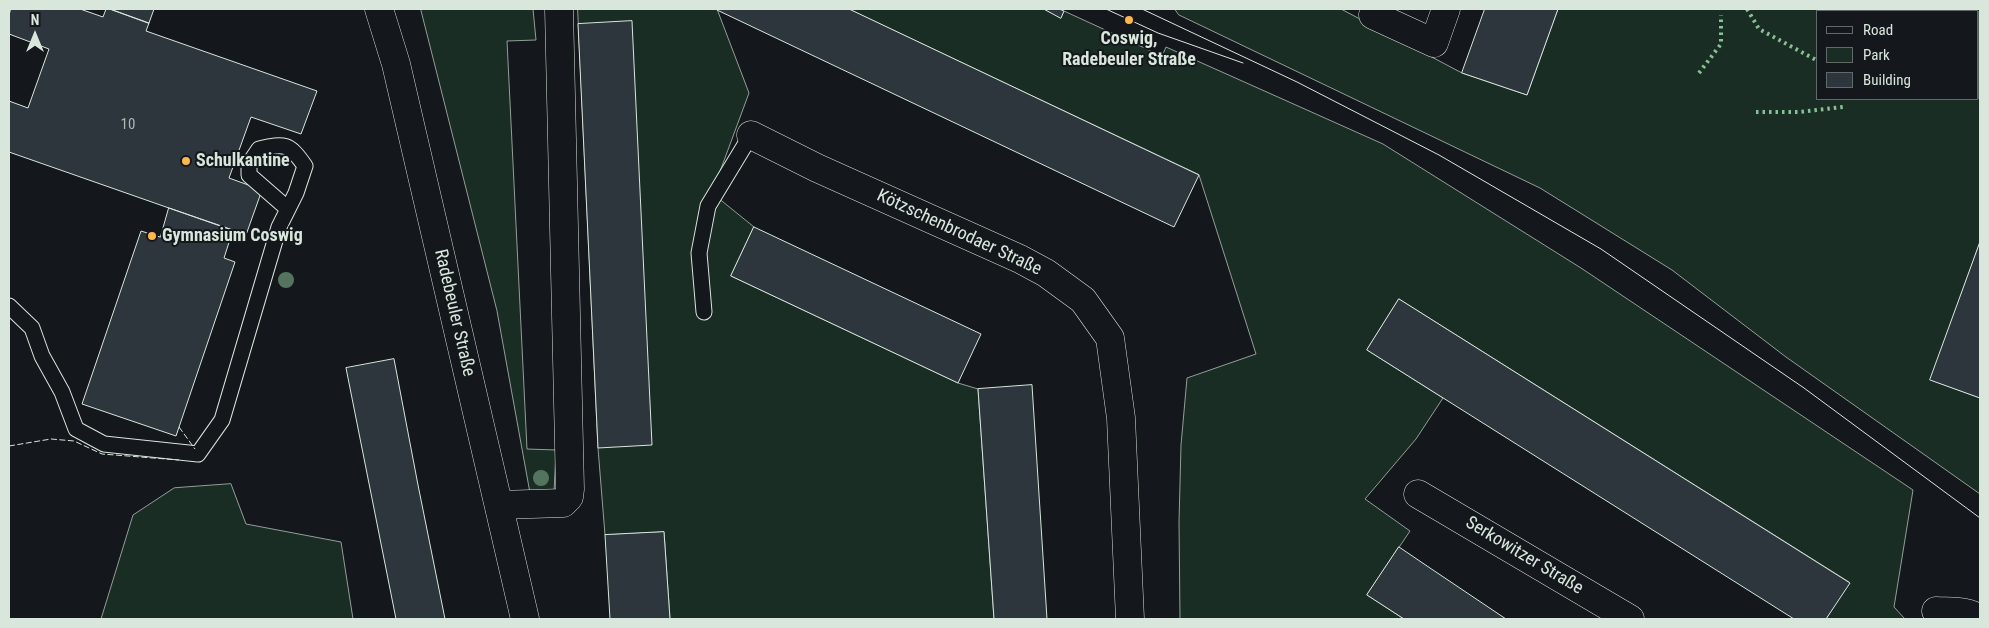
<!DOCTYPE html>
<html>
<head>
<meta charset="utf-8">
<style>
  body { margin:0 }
  #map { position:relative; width:1989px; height:628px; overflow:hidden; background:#14181c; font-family:"Roboto Condensed",sans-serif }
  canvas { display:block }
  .frame { position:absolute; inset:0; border:10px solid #d8e6dc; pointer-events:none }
  .legend { position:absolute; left:1816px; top:10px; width:162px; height:90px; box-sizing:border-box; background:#14181c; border:1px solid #626a69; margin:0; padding:6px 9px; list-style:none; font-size:15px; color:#d8e6dc }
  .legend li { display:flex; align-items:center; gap:10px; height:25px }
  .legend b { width:25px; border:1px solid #626a69 }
  .north { position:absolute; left:10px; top:10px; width:50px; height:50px; -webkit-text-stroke:4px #14181c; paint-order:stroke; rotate:0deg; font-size:14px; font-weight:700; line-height:20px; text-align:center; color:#d8e6dc }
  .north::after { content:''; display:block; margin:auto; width:18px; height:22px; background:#d8e6dc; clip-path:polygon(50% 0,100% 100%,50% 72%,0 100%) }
</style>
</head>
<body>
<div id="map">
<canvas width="1989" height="628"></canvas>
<div class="frame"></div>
<ul class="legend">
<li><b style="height:6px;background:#14181c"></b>Road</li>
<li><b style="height:14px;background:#1a2d24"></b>Park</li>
<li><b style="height:14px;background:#2c363c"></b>Building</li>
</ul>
<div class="north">N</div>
</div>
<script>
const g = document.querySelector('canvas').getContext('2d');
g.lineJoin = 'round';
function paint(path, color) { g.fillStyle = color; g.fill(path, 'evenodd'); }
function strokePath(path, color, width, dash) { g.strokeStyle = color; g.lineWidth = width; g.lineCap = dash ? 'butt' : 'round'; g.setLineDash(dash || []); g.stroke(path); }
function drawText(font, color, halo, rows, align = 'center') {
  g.font = font + ' "Roboto Condensed",sans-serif'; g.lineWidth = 4; g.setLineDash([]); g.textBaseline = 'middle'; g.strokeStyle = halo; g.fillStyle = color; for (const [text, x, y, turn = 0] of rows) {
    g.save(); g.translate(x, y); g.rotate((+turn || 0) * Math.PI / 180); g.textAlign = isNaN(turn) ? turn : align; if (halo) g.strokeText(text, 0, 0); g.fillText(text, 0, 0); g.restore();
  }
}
const green = new Path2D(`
  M421 9H533L536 40 507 41 527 449 556 450 554 493H530L497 311Z
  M578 9H717L749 93 712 193 754 227 731 276 958 383 978 389 994 619H670L664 532 605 535 598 448Z
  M849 9H1044L1061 17 1064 11 1162 56 1166 47 1383 144 1581 268 1913 490 1894 607 1905 619H1826L1849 582 1399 299 1367 350 1443 398 1416 439 1365 499 1410 531 1367 595 1404 619H1180L1179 522 1181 445 1187 378 1256 354 1199 175Z
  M1175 9H1341L1462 73 1527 95 1558 9H1980V242L1931 380 1980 398V494L1786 357 1672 270 1540 188 1179 15ZM1818 11H1978V99H1818Z
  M231 484 246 524 341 542 353 619H101L133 515 174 488Z`);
const building = new Path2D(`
  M11 9H80L103 17 106 9H110L149 23 146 31 317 91 301 134 251 117 229 178 262 190 246 235 9 152V101L28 108 49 49 9 34V16Z
  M110 9H154L149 23Z
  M717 9H849L1199 175 1174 227 717 10Z
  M1044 9H1059L1064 11 1061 18Z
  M1485 9H1558L1527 95 1462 73Z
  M632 21 652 445 598 448 578 24Z
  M169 208 233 230 224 258 235 262 176 436 82 404 141 231 160 237Z
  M754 227 981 334 958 383 731 276Z
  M1980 242V398L1930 380Z
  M1399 299 1850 583 1826 619H1794L1367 350Z
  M394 359 418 485 445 619H396L346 368Z
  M1032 385 1047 619H994L978 389Z
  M664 532 670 619H610L605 535Z
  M1399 547 1430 568 1506 619H1404L1367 595Z`);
const service = new Path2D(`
  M9 306 32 328 42 356 62 392 76 429 104 444 198 454 222 420 279 227 296 193 305 166C289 143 285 143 259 149L249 164V175L288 209
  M704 312 699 253 708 206 751 135`);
const minor = new Path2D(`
  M379 9 396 64 525 619
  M1375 9 1373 15 1434 43 1446 9
  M751 135 817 168 1020 259 1046 273 1083 300 1110 338 1121 418 1130 619
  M1418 494 1630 619
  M499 505 563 503 569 497 570 489 559 9
  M1936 611C1950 612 1968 610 1979 619`);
const tram = new Path2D(`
  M1106 9 1158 33 1243 63
  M1142 9 1297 82 1439 155 1601 249 1804 388 1980 518`);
const hedge = new Path2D(`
  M1747 9 1759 29 1818 61
  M1699 73 1721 44V15
  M1756 112H1799L1843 107`);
const fence = new Path2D(`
  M179 427 195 449
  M9 446 51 439 74 441 102 454 179 460`);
const trees = [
  [286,280],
  [541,478]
];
const markers = [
  [1129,20,5,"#ffb74d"],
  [186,161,5,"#ffb74d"],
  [152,236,5,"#ffb74d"]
];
const numberNames = [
  ["10",128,125]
];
const poiNames = [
  ["Coswig,",1129,39,"center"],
  ["Radebeuler Straße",1129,60,"center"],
  ["Schulkantine",196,161],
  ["Gymnasium Coswig",162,236]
];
const streetNames = [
  ["Kötzschenbrodaer Straße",959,233,25],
  ["Radebeuler Straße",454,313,77],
  ["Serkowitzer Straße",1524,556,31]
];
paint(green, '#1a2d24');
strokePath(green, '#939e99', 1);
paint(building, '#2c363c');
strokePath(building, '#d8e6dc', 1);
strokePath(service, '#d8e6dc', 17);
strokePath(minor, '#d8e6dc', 29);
strokePath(service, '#14181c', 15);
strokePath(minor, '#14181c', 28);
strokePath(tram, '#d8e6dc', 1);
strokePath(hedge, '#8ac095', 4, [2.5, 4]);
strokePath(fence, '#d8e6dc', 1, [6, 2.5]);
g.fillStyle = '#55745f';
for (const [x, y] of trees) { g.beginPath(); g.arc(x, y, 8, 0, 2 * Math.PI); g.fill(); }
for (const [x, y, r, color] of markers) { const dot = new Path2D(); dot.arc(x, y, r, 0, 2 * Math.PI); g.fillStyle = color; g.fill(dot); strokePath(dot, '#14181c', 2); }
drawText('15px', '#adbab4', null, numberNames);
drawText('bold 18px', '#d8e6dc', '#14181c', poiNames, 'left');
drawText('18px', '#d8e6dc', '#14181c', streetNames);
</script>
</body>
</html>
